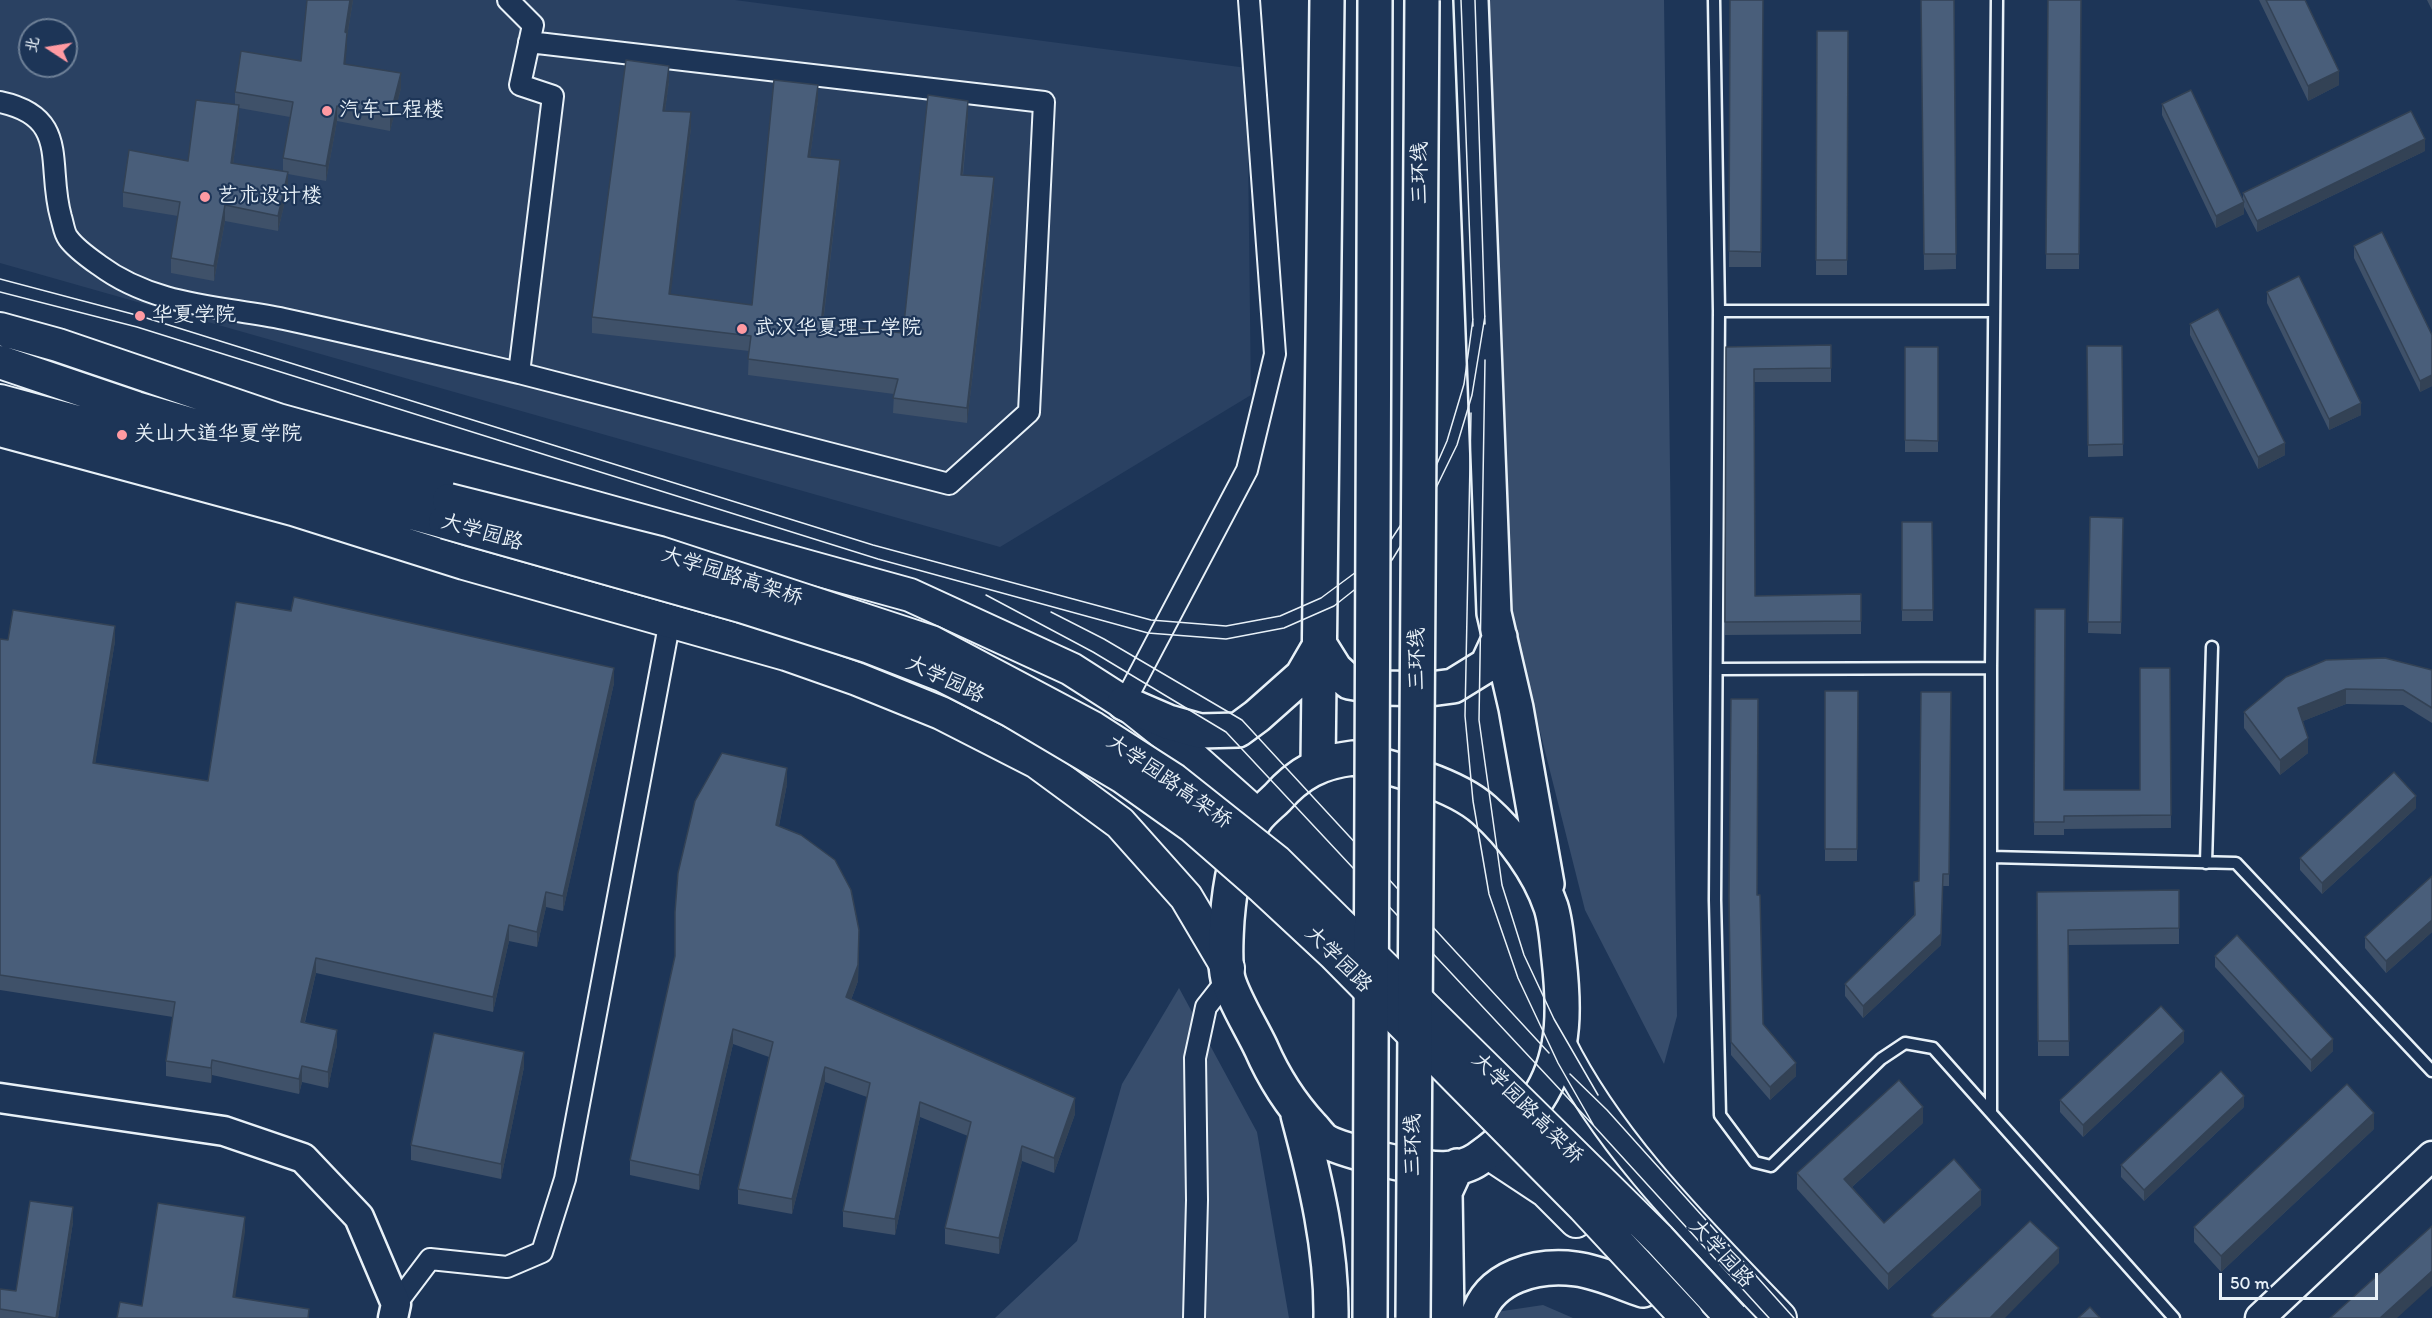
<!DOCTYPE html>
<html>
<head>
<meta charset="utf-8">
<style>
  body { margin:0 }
  #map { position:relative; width:2432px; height:1318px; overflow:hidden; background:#1d3557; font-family:Itim,"LXGW WenKai TC",sans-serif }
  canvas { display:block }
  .north { position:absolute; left:18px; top:18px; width:60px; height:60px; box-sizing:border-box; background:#1d3557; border:2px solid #6e8097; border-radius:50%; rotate:282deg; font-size:16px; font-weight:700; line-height:24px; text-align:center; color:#e8f1f8 }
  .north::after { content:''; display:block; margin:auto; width:21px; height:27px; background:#ff9aa2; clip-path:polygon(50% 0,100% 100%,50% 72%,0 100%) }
  .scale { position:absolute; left:2219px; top:1273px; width:159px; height:27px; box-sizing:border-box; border:3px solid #e8f1f8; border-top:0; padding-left:8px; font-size:18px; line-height:21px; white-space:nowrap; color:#e8f1f8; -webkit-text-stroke:4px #1d3557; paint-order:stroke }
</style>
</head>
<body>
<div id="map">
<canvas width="2432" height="1318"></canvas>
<div class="north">北</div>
<div class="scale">50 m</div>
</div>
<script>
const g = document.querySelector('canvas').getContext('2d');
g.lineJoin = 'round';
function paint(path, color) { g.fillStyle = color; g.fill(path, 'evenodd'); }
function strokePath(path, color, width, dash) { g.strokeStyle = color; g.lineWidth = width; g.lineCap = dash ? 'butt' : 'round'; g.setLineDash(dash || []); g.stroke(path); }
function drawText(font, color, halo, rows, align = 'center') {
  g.font = font + ' Itim,"LXGW WenKai TC",sans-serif'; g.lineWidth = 4.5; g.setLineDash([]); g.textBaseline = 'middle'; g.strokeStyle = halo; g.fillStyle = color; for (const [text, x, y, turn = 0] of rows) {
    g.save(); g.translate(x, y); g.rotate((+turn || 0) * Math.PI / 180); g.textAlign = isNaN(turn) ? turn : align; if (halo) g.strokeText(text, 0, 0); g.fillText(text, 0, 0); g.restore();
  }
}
const built = new Path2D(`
  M0 0H735L1247 68 1251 395 1000 547 0 263ZM30 30H66V66H30Z`);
const green = new Path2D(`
  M1485 0H1664L1677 1016 1664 1064 1585 910 1523 664 1480 622Z
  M1179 988 1257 1132 1289 1318H995L1077 1241 1122 1084Z
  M1543 1305 1573 1318H1456Z`);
const lane = new Path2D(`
  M1714 0 1719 311 1715 900 1720 1115 1755 1162 1771 1166 1881 1059 1905 1043 1933 1048 2174 1318
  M1719 311H1994
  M1718 669 1991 668
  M1991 857 2236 863 2432 1071
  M2206 863 2212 647
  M1991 1113V668L1997 0`);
const street = new Path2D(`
  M0 102C71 117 46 165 61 217 63 223 64 233 68 238 75 248 89 258 99 265 154 306 220 306 284 319 363 336 441 355 519 373L553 96 520 85 533 25 508 0
  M519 373 949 484 1029 412 1044 102 529 42
  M1124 703 1247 470 1275 354 1249 0
  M396 1304 430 1259 507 1267 542 1252 565 1179 670 620
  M1194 1318 1197 1200 1195 1058 1206 1007 1228 979`);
const secondary = new Path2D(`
  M0 1098 224 1131 303 1158 359 1217 396 1304 393 1318
  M2260 1318 2432 1156`);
const primary = new Path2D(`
  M0 329 58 345 278 420 910 595 1071 669 1132 708 1176 743 1258 816
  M0 362 136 408 449 500
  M0 401 445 522
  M0 430 293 509 464 563 786 654 857 679 941 713 1037 762 1120 823 1186 897 1228 968
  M1559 1043C1609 1145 1702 1236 1780 1318
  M1487 1152 1546 1191 1576 1221`);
const highway = new Path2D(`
  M1471 0 1494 613 1516 708 1547 884
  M1124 703 1168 722 1200 731 1238 730 1257 716 1302 676 1320 645 1335 669 1349 682 1384 688 1430 689 1453 686 1487 665 1500 637
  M1353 758C1392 768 1454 783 1484 810 1511 834 1539 871 1551 907 1556 923 1557 942 1559 959 1564 1004 1566 1051 1542 1092 1526 1120 1503 1141 1478 1159 1458 1173 1430 1169 1409 1165 1394 1163 1335 1148 1324 1140 1320 1137 1316 1131 1312 1127 1290 1103 1274 1078 1261 1048 1252 1029 1233 998 1228 979 1224 961 1226 938 1227 920 1230 884 1235 848 1256 819 1262 811 1270 805 1277 798 1299 773 1320 762 1353 758Z
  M1318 766 1327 0
  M1298 1115C1316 1182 1332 1249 1331 1318
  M1447 1318 1445 1192 1457 1166
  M1477 1318C1489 1276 1537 1264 1576 1269 1599 1272 1622 1283 1643 1290`);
const tram = new Path2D(`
  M1461 0 1473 326
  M1475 0 1485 324
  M0 279 140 316 873 545 1151 620 1226 626 1280 616 1321 598 1383 552 1429 482 1447 441 1464 384 1473 319
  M0 292 137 327 878 559 1148 633 1226 639 1284 628 1334 606 1392 560 1436 488 1457 445 1472 395 1485 316
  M1485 360 1479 720 1502 885 1524 955 1554 1019 1598 1095
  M1471 413 1465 716 1473 801 1489 894 1518 978 1558 1063 1594 1126
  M986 595 1093 652 1226 732 1594 1126 1769 1318
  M1051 612 1104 639 1242 720 1549 1053
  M1570 1074 1607 1110 1794 1318`);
const primaryBridge = new Path2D(`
  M449 500 660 553 931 642 1093 728 1174 780 1276 861 1659 1239 1732 1318
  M445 522 741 606 870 647 942 675 1010 710 1123 777 1192 826 1263 888 1334 954 1584 1207 1687 1318`);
const highwayBridge = new Path2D(`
  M1370 1318 1375 0
  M1413 1318 1422 0`);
const wall = new Path2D(`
  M307 0H353L347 37 345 64 401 88 390 131 337 121 326 181 288 174V188L278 231 225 221 214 281 171 273V258L178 216 123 207V192L188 161 235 105V92L301 61ZM239 108 290 117 283 158V172L233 164 239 121Z
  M1730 0H1763L1761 267H1729Z
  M1921 0H1954L1956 269 1924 270Z
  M2048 0H2081L2079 269H2046Z
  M2259 0H2305L2339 85 2308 101Z
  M2427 0H2432V10Z
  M1817 31H1848L1847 275H1816Z
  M669 81 665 111 691 128 670 294 752 305 818 100 810 157 840 175 823 324 903 333 968 116 963 176 994 192 967 423 893 413 894 394 748 375 749 351 592 333V317Z
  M2162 104 2243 200V193L2425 151 2257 232 2244 207V214L2216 228 2162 115Z
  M2354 246 2432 335V386L2420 392 2354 258Z
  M2267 292 2361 415 2329 430 2267 303Z
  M2190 324 2285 455 2258 469 2190 335Z
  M1831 345V382H1754L1755 596 1861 594V634L1725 635 1726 347Z
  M2087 346H2122L2123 456 2088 457Z
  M1905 347H1938V452H1905Z
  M2090 517 2123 518 2121 634 2088 633Z
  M1902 522H1932L1933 621H1902Z
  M2035 609 2064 790H2140L2170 668 2171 828 2064 829V835H2034Z
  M0 639 8 640 115 641 95 763 208 781 614 683 563 911 546 907 537 947 509 941 493 1012 316 973 305 1022 337 1045 328 1088 302 1082 299 1094 212 1075 211 1083 166 1076V1061L173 1017 0 990Z
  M2432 670V723L2403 705 2346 704 2303 721 2308 753 2280 775 2244 728V712L2286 677Z
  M1825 691H1858L1857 861H1825Z
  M1951 692 1949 886H1943L1941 945 1863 1018 1845 996V984L1914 915 1919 881Z
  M787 784 779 826 859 945 858 981 851 1000 1075 1114 1054 1173 1022 1161 999 1254 945 1244V1228L968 1136 920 1117 895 1235 843 1227V1211L867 1097 825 1082 792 1214 738 1204V1189L769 1057 733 1044 699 1190 630 1175V1160Z
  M2416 808 2322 894 2300 870V858Z
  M2432 876V932L2386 973 2365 948V937Z
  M2179 890V944L2068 945 2069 1056H2038L2037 892Z
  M1757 895 1763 1024 1796 1076 1770 1100 1731 1055 1729 896Z
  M2215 956 2333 1051 2311 1072 2215 967Z
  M2184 1042 2083 1137 2060 1112V1100Z
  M524 1067 501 1179 411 1160V1145Z
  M2244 1107 2144 1201 2121 1177V1165Z
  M1923 1123 1852 1187 1884 1223 1981 1205 1888 1290 1797 1189V1173Z
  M2374 1129 2221 1272 2194 1242V1227Z
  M73 1222 58 1318H0V1289L16 1291Z`);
const shadedWall = new Path2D(`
  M350 0H353L347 37V48L344 79 345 32Z
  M669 66V81L663 126V111Z
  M2339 71V85L2308 101V86Z
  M401 73V88L390 131V116Z
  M818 85V100L808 172V157Z
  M968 101V116L961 191V175Z
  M239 105V121L231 179V163Z
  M337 106V121L326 181V166Z
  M691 112V128L669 309V294Z
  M2425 139V151L2257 232V221Z
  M840 160V175L821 339V324Z
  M288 172V188L278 231V216Z
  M994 177V192L967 423V408Z
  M2244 202V214L2216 228V216Z
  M225 205V221L214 281V266Z
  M2432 375V386L2420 392V381Z
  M2361 403V415L2329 430V419Z
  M2285 443V455L2258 469V457Z
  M115 626V641L93 778V763Z
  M614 668V683L563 911V896Z
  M2346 689V704L2298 723V708Z
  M2308 738V753L2280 775V760Z
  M787 768V784L776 840V825Z
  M2416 796V808L2322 894V883Z
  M1943 886 1941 945 1863 1018V1006Z
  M546 892V907L537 947V932Z
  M2432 920V932L2386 973V961Z
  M509 925V941L493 1012V997Z
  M859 930 858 981 846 1013V997Z
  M316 958V973L301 1037V1022Z
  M733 1029V1044L699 1190V1175Z
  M337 1030V1045L328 1088V1072Z
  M2184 1031V1042L2083 1137V1125Z
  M2333 1039V1051L2311 1072V1060Z
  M524 1052V1067L501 1179V1164Z
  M212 1060V1075L211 1083V1068Z
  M1796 1063V1076L1770 1100V1087Z
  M302 1066V1082L299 1094V1079Z
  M825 1067V1082L792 1214V1199Z
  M2244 1096V1107L2144 1201V1190Z
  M1075 1098V1114L1054 1173V1158Z
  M920 1102V1117L895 1235V1219Z
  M1923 1107V1123L1844 1194V1179Z
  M2374 1113V1129L2221 1272V1256Z
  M1022 1146V1161L999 1254V1238Z
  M1981 1190V1205L1888 1290V1274Z
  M73 1207V1222L58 1318H56Z
  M245 1217V1232L233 1312V1297Z
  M2059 1248V1263L2005 1318H1990Z
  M2432 1271V1286L2397 1318H2380Z`);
const building = new Path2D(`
  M307 0H350L345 32 347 33 344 64 401 73 390 116 337 106 326 166 283 158 293 102 235 92 241 51 301 61Z
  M1730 0H1763L1761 252 1729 251Z
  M1921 0H1954L1956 254H1924Z
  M2048 0H2081L2079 254H2046Z
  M2266 0H2305L2339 71 2308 86Z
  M1817 31H1848L1847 260H1816Z
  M626 60 669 66 663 111 691 112 669 294 752 305 774 80 818 85 808 157 840 160 821 324 903 333 928 95 968 101 961 175 994 177 967 408 893 398 898 379 748 359 751 336 592 317Z
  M2191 90 2244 202 2216 216 2162 104Z
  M196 100 239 105 231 163 288 172 278 216 225 205 214 266 171 258 180 202 123 192 129 150 188 161Z
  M2411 111 2425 139 2257 221 2243 193Z
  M2382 232 2432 335V375L2420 381 2354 246Z
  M2299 276 2361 403 2329 419 2267 292Z
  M2218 309 2285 443 2258 457 2190 324Z
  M1831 345V368L1754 369 1755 596 1861 594V621L1725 622 1726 347Z
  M2087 346H2122L2123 444 2088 445Z
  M1905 347H1938V441L1905 440Z
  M2090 517 2123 518 2121 622H2088Z
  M1902 522H1932L1933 610H1902Z
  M294 597 614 668 563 896 546 892 537 932 509 925 493 997 316 958 301 1022 337 1030 328 1072 302 1066 299 1079 212 1060 211 1068 166 1061 175 1002 0 975V639L8 640 13 610 115 626 93 763 208 781 236 602 291 611Z
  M2035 609H2065L2064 790H2140V668H2170L2171 815 2064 816V822H2034Z
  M2385 658 2432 670V708L2403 690 2346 689 2298 708 2308 738 2280 760 2244 712 2286 677 2326 660Z
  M1825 691H1858L1857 849H1825Z
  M1921 692H1951L1949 874H1943L1941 934 1863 1006 1845 984 1915 915 1914 882 1919 881Z
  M1731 699H1758L1757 895H1760L1763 1024 1796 1063 1770 1087 1731 1042 1729 896Z
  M722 753 787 768 776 825 801 835 835 860 851 890 859 930 858 965 846 997 1075 1098 1054 1158 1022 1146 999 1238 945 1228 971 1122 920 1102 895 1219 843 1211 870 1083 825 1067 792 1199 738 1189 773 1042 733 1029 699 1175 630 1160 675 956V912L678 873 695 801Z
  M2394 772 2416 796 2322 883 2300 858Z
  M2432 876V920L2386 961 2365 937Z
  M2179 890V928L2068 930 2069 1041H2038L2037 892Z
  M2237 935 2333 1039 2311 1060 2215 956Z
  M2161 1006 2184 1031 2083 1125 2060 1100Z
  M434 1033 524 1052 501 1164 411 1145Z
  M2221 1071 2244 1096 2144 1190 2121 1165Z
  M1899 1080 1923 1107 1844 1179 1884 1223 1954 1159 1981 1190 1888 1274 1797 1173Z
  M2347 1084 2374 1113 2221 1256 2194 1227Z
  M30 1201 73 1207 56 1318 0 1309V1289L16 1291Z
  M158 1203 245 1217 233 1297 309 1309 308 1318H117L120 1302 142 1306Z
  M2030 1221 2059 1248 1990 1318H1934L1931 1315Z
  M2432 1226V1271L2380 1318H2330Z
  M2090 1307 2100 1318H2078Z`);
const markers = [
  [327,111,6,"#ff9aa2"],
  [205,197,6,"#ff9aa2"],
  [140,316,6,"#ff9aa2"],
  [742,329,6,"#ff9aa2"],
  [122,435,6,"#ff9aa2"]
];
const poiNames = [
  ["汽车工程楼",339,111],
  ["艺术设计楼",217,197],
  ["华夏学院",152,316],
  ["武汉华夏理工学院",754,329],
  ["关山大道华夏学院",134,435]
];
const streetNames = [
  ["三环线",1421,173,-90],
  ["大学园路",482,533,16],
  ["大学园路高架桥",732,577,18],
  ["三环线",1418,659,-90],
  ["大学园路",945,680,25],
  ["大学园路高架桥",1169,782,35],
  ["大学园路",1338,960,45],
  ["大学园路高架桥",1527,1109,45],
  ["三环线",1414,1145,-90],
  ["大学园路",1721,1254,48]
];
paint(built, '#2a4162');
paint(green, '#374d6c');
strokePath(lane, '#e8f1f8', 15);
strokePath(street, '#e8f1f8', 24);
strokePath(secondary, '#e8f1f8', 33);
strokePath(primary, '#e8f1f8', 36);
strokePath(highway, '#e8f1f8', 38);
strokePath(lane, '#1d3557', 10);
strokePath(street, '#1d3557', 20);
strokePath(secondary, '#1d3557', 28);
strokePath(primary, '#1d3557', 32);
strokePath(highway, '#1d3557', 33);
strokePath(tram, '#e8f1f8', 1.5);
strokePath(primaryBridge, '#e8f1f8', 36, []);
strokePath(highwayBridge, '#e8f1f8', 38, []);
strokePath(primaryBridge, '#1d3557', 32);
strokePath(highwayBridge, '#1d3557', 33);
paint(wall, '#3f5169');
paint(shadedWall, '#334255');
paint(building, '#495e7a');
strokePath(building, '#334255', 1.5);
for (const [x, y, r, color] of markers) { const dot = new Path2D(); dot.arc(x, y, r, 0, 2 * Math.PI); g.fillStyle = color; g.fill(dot); strokePath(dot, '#1d3557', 2); }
drawText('21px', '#e8f1f8', '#1d3557', poiNames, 'left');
drawText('21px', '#e8f1f8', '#1d3557', streetNames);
</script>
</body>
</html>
